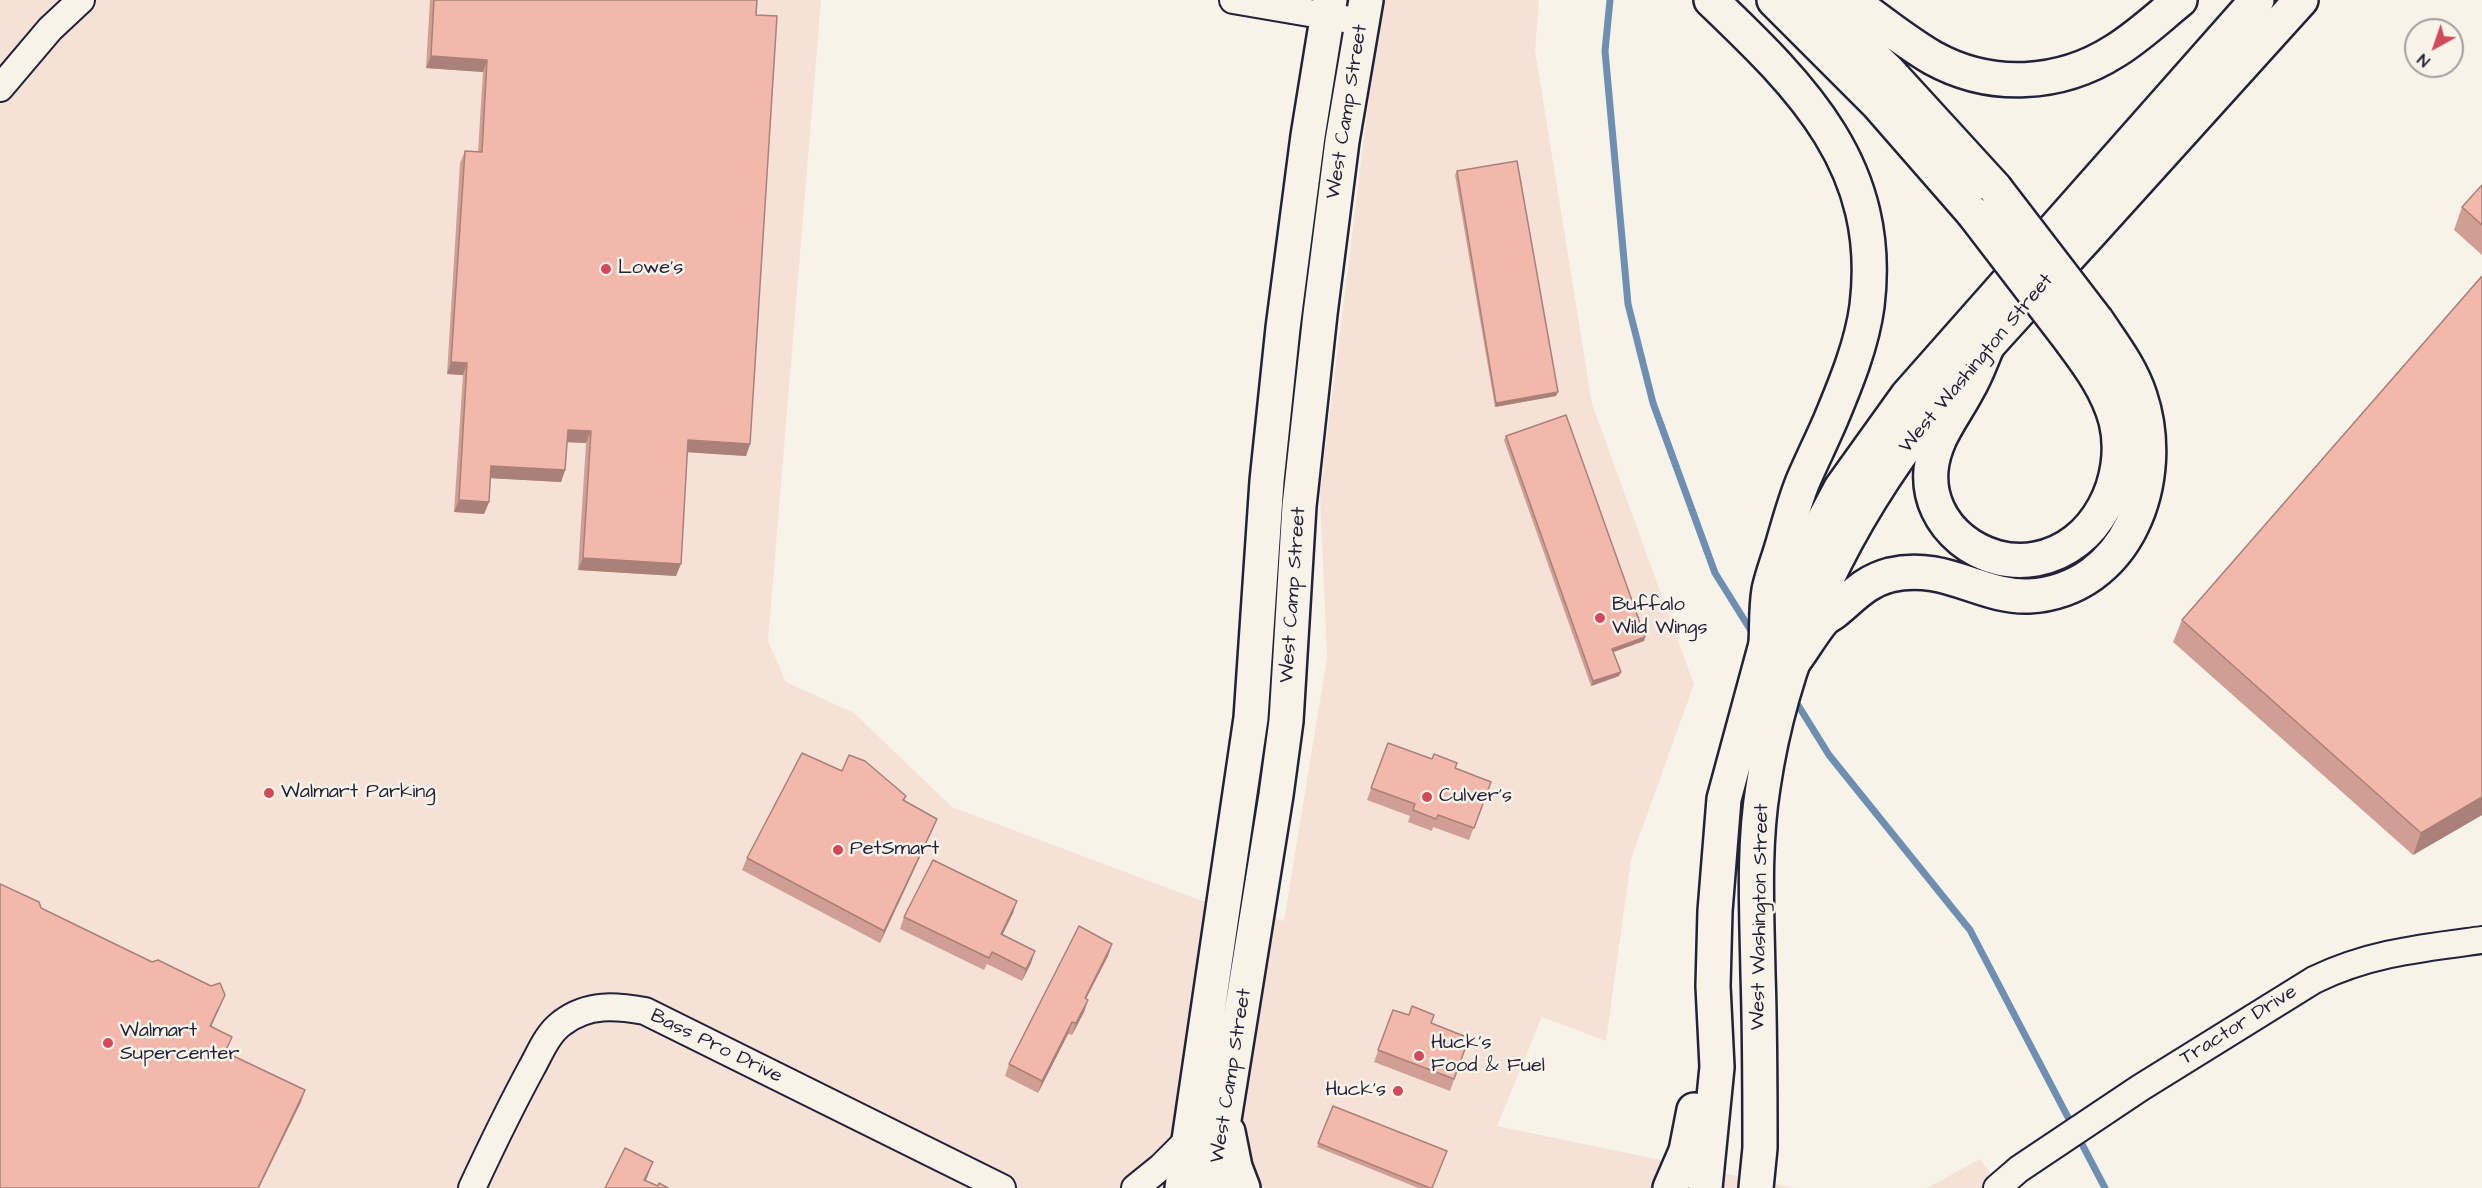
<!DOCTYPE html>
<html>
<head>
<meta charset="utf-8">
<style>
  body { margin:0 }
  #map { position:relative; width:2482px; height:1188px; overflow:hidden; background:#f7f3e8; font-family:"Architects Daughter",sans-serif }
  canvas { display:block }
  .north { position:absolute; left:2404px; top:18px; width:60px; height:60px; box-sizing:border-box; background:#f7f3e8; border:2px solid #a29fa3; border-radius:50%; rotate:220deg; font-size:16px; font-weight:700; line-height:24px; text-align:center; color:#22223b }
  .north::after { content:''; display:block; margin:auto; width:21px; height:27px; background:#d1495b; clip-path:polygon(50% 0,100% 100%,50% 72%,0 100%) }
</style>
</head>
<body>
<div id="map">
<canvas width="2482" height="1188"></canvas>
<div class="north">N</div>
</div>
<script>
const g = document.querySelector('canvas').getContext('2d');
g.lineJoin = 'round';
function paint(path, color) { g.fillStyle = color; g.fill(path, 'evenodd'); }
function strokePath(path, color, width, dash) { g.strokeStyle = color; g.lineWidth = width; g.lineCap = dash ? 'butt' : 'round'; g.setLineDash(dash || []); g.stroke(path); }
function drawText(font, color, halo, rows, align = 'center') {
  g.font = font + ' "Architects Daughter",sans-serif'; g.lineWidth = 5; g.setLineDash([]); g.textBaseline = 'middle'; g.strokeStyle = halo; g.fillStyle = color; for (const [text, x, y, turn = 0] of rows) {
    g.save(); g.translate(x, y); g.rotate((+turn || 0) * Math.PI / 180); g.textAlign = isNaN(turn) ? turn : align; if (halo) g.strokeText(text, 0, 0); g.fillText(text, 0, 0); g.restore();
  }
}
const built = new Path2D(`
  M0 0H821L768 641 786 682 854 713 952 807 1197 899 1284 921 1327 658 1320 493 1372 72 1384 0H1539L1535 50 1592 404 1694 684 1631 859 1606 1041 1542 1017 1497 1126 1795 1188H0Z
  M1980 1159 2002 1188H1927Z`);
const stream = new Path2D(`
  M1610 0 1605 51 1628 304 1653 403 1715 573 1755 637
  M1793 697 1829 755 1970 930 2105 1188`);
const minor = new Path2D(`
  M1233 0 1362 22
  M0 88 50 29 81 0
  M472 1188C491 1147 510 1108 531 1069 540 1053 547 1034 562 1023 588 1003 616 1006 645 1011L1002 1188
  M1135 1188 1161 1167 1189 1139
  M1997 1188 2019 1169 2140 1088 2314 980C2369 953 2422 948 2482 940`);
const major = new Path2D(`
  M1228 1132 1235 1167 1243 1188
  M1182 1188 1251 718 1267 481 1283 328 1308 136 1330 0
  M1213 1188 1276 795 1286 721 1299 506 1320 314 1342 141 1366 0
  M1670 1188 1686 1151 1694 1110
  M1705 1188 1717 1067 1713 986 1715 911 1724 799 1766 644 1800 565 1841 488 1907 396 2257 0
  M1756 1188 1760 1148C1760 1090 1760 1032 1758 974 1757 913 1753 849 1763 787 1782 658 1837 539 1914 435 1962 370 2019 312 2072 253 2149 169 2225 84 2301 0`);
const highway = new Path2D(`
  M1711 0C1803 88 1884 167 1867 306 1862 344 1846 383 1831 419 1822 440 1812 460 1803 481 1794 503 1788 527 1781 550 1777 563 1772 576 1769 590 1766 607 1767 626 1766 644
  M1774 0 1877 103 1973 213
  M1814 0 1888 71 1995 188
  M1851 0C1878 20 1904 41 1933 58 1991 90 2060 86 2115 51 2138 37 2159 17 2180 0
  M1987 347C1981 361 1976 376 1968 389 1954 416 1934 438 1931 470 1926 527 1983 569 2036 559 2097 548 2130 478 2116 421 2108 391 2090 366 2072 342
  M1794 661C1804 648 1812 633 1823 620 1826 617 1830 615 1834 612 1853 597 1864 582 1890 575 1945 562 1981 598 2029 596 2128 590 2168 480 2140 396 2131 368 2113 345 2097 321`);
const highwayBridge = new Path2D(`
  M1995 188 2097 321
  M1973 213 2072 342`);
const wall = new Path2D(`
  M430 0H757L750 444 746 456 687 452 676 576 578 570 586 443 567 442 565 470 561 482 490 478 489 502 484 514 454 512 463 375 447 374 460 163 465 151 478 152 483 72 426 68Z
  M1457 171 1556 396 1495 407 1455 175Z
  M2482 185V255L2454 230 2462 207Z
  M2482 276V815L2413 855 2173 642 2182 620Z
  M1506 436 1645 637 1644 641 1613 652 1619 676 1591 686 1504 440Z
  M1388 743 1491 782 1469 840 1433 827 1432 831 1408 822 1410 816 1367 800Z
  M906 796 904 801 937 819 932 831 880 943 742 870 747 858Z
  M1013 913 1002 935 1031 963 1022 981 987 964 984 970 900 929 904 917Z
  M1112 944 1108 956 1086 999 1088 1000 1084 1012 1072 1035 1068 1034 1038 1093 1005 1076 1009 1064Z
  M1393 1010 1469 1038 1450 1091 1374 1062Z
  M1333 1106 1432 1188H1418L1317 1147Z`);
const shadedWall = new Path2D(`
  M431 56 487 60 483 72 426 68Z
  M451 362 467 363 463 375 447 374Z
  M1558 392 1556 396 1495 407 1496 403Z
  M568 430 591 431 586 443 563 442Z
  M688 440 750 444 746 456 684 452Z
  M491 466 565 470 561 482 487 478Z
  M459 500 489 502 484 514 454 512Z
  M583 558 681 564 676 576 578 570Z
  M1645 637 1644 641 1611 653 1612 649Z
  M1621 672 1619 676 1591 686 1593 681Z
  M2482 797V815L2413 855 2421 833Z
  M937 819 932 831 880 943 884 931Z
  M1017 901 1013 913 997 946 1001 934Z
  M1112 944 1108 956 1080 1010 1085 998Z
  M1035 951 1031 963 1022 981 1026 969Z
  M225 995 220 1007 206 1038 210 1026Z
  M1088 1000 1084 1012 1072 1035 1076 1023Z
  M1072 1022 1068 1034 1038 1093 1042 1081Z
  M305 1090 301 1102 259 1188H258Z
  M653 1162 647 1178 642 1188 644 1180Z`);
const building = new Path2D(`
  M434 0H757L756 15 777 16 750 444 688 440 681 564 583 558 591 431 568 430 565 470 491 466 489 502 459 500 467 363 451 362 465 151 482 152 487 60 431 56Z
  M1517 161 1558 392 1496 403 1457 171Z
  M2482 185V225L2462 207Z
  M2482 276V797L2421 833 2182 620Z
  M1566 415 1645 637 1612 649 1621 672 1593 681 1506 436Z
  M1388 743 1432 759 1434 754 1457 763 1455 768 1491 782 1474 828 1438 815 1436 819 1413 810 1415 804 1371 788Z
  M802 753 842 771 849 755 865 761 906 796 903 800 937 819 884 931 747 858Z
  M933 860 1017 901 1001 934 1035 951 1026 969 992 952 989 958 904 917Z
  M0 884 39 902 41 908 152 962 158 960 211 986 220 983 225 995 210 1026 232 1037 225 1052 305 1090 258 1188H0Z
  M1079 926 1112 944 1085 998 1088 1000 1076 1023 1072 1022 1042 1081 1009 1064Z
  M1412 1006 1434 1015 1431 1023 1469 1038 1454 1079 1378 1050 1393 1010 1409 1015Z
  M1333 1106 1447 1151 1432 1188H1430L1318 1143Z
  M625 1148 653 1162 644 1180 658 1186 659 1183 668 1188H605Z`);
const markers = [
  [606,269,6,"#d1495b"],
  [1600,618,6,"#d1495b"],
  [269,793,6,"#d1495b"],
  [1427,797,6,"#d1495b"],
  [838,850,6,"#d1495b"],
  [108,1043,6,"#d1495b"],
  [1419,1056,6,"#d1495b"],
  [1398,1091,6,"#d1495b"]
];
const streetNames = [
  ["West Camp Street",1348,112,-81],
  ["West Washington Street",1977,364,-50],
  ["West Camp Street",1294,595,-86],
  ["West Washington Street",1761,917,-89],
  ["Tractor Drive",2239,1026,-32],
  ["Bass Pro Drive",716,1047,26],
  ["West Camp Street",1232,1076,-81]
];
const poiNames = [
  ["Lowe's",618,269],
  ["Buffalo",1612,606],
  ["Wild Wings",1612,629],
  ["Walmart Parking",281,793],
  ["Culver's",1439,797],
  ["PetSmart",850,850],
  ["Walmart",120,1032],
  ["Supercenter",120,1055],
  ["Huck's",1431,1044],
  ["Food & Fuel",1431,1067],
  ["Huck's",1386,1091,"right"]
];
paint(built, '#f6e1d6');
strokePath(stream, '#6e8fb1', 7);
strokePath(minor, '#22223b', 30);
strokePath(major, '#22223b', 38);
strokePath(highway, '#22223b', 38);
strokePath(minor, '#f7f3e8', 26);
strokePath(major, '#f7f3e8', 33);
strokePath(highway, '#f7f3e8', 33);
strokePath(highwayBridge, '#22223b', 38, []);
strokePath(highwayBridge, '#f7f3e8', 33);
paint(wall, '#d09e94');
paint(shadedWall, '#a98178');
paint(building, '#f2b8ac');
strokePath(building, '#a98178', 1.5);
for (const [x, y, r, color] of markers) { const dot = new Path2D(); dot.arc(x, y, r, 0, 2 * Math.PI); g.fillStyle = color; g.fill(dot); strokePath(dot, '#f7f3e8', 2); }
drawText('20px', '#22223b', '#f7f3e8', streetNames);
drawText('20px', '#22223b', '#f7f3e8', poiNames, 'left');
</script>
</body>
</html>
